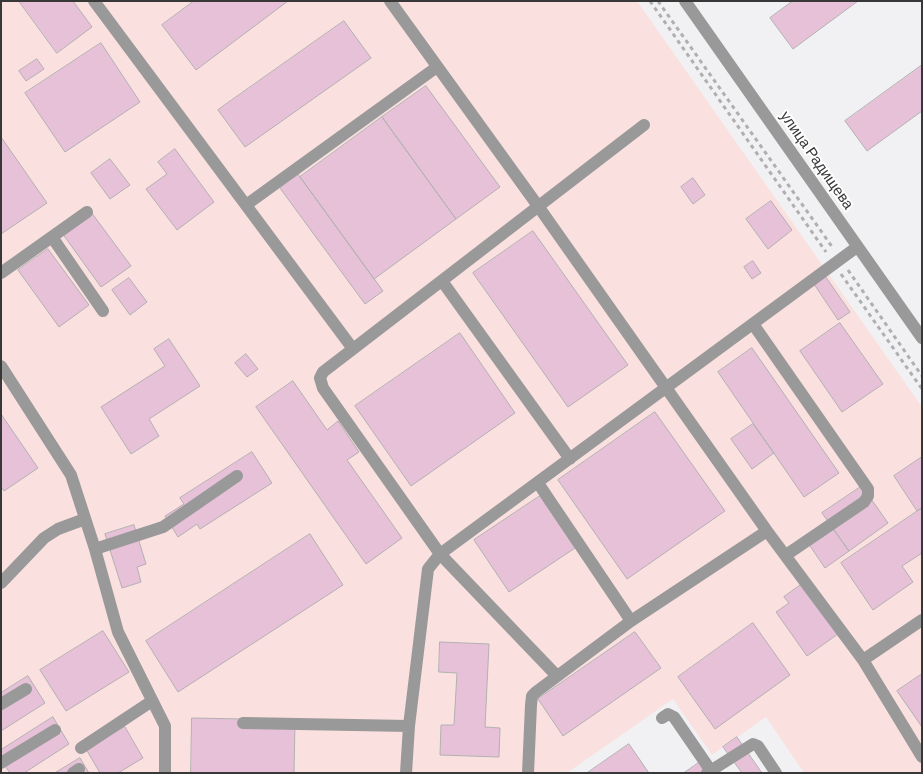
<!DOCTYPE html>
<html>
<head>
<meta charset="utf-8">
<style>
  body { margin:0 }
  #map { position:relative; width:923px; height:774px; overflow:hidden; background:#f1f1f3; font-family:Barlow,sans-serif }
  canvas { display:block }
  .frame { position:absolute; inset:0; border:2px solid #383838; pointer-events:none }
</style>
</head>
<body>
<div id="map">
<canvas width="923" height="774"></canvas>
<div class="frame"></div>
</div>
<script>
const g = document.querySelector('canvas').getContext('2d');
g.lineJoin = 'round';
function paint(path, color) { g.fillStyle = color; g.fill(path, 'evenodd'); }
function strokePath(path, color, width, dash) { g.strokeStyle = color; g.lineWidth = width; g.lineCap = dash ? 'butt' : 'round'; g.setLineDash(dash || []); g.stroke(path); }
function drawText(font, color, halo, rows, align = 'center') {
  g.font = font + ' Barlow,sans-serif'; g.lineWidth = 4; g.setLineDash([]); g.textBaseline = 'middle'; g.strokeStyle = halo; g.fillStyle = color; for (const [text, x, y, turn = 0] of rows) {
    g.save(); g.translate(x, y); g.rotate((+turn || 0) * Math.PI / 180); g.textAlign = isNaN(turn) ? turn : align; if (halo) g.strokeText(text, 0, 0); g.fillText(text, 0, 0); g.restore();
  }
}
const industrial = new Path2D(`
  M1 1H637L922 407V773H804L766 717 712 755 673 699 567 773H1Z`);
const building = new Path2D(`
  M19 1H73L92 27 57 53Z
  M194 1H288L196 70 162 25Z
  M793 1H858L793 49 770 18Z
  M344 21 371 58 245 147 218 110Z
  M101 43 140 102 65 152 25 93Z
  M37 59 44 69 26 81 19 71Z
  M922 65V111L867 151 845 121Z
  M426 86 500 187 456 219 382 117Z
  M382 117 456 219 374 279 300 177Z
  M1 137 47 203 1 234Z
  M175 149 214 202 177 230 146 189 167 174 158 162Z
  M110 159 130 185 110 199 91 173Z
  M295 170 383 291 365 304 277 184Z
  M693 178 705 195 693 204 681 187Z
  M771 201 792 230 768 249 746 219Z
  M91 212 131 266 101 287 62 233Z
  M533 231 628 365 568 407 473 273Z
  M48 249 89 305 59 327 18 270Z
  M753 261 761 273 752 279 744 267Z
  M825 276 850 312 838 320 814 284Z
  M129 278 147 302 130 315 112 290Z
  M840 323 883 384 842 412 800 351Z
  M460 333 515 413 411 486 355 406Z
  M169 339 200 386 149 419 159 436 131 454 101 407 165 366 154 349Z
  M752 348 839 473 804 497 718 372Z
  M246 354 258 369 247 377 235 363Z
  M293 381 327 430 338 421 359 452 347 460 402 538 366 564 256 407Z
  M655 412 725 511 627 579 558 480Z
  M1 414 38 468 4 491 1 486Z
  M753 424 774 453 752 469 731 439Z
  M252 452 272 483 200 529 197 524 178 537 165 516 184 504 180 498Z
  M922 457V508L917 511 894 476Z
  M862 486 888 523 849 551 822 513Z
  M540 496 575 548 509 592 474 540Z
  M922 508V553L902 566 913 582 873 610 841 563Z
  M134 525 146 564 137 567 141 582 122 588 105 534Z
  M831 526 849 551 825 568 808 543Z
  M310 534 343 585 178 692 146 641Z
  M802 584 838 634 807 656 776 612 789 603 784 597Z
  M753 623 790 675 715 729 678 677Z
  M103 631 129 672 66 711 40 670Z
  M635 632 661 668 563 736 538 699Z
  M440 642 489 644 485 727 500 728 499 757 440 755 441 725H454L457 673 439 672Z
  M922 674V727L897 691Z
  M28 676 45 703 1 731V693Z
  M53 717 69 744 24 773H10L1 760V750Z
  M192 718 295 720 294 773H191Z
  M125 727 143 758 118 773H100L86 749Z
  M737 737 762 773H742L723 747Z
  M629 744 649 773H587Z
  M80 758 89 773H55Z
  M704 759 714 773H684Z`);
const path = new Path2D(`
  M650 1 826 252
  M658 1 833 248
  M848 270 922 376
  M841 274 922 389`);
const minor = new Path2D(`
  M94 1 353 349
  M390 1 538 206 767 531 863 660 922 757
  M685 1 922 338
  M246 205 437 67
  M52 237 103 311
  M1 273 87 212
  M442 281 570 459
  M753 324 868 489V496L864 502 786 555
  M1 366 71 475 95 549 118 632 165 726V773
  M538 483 631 621
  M95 549 163 527 237 476
  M1 583 44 538 58 529 85 519
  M863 660 922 620
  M557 676 440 554 323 388 320 378 323 372 353 349 644 125
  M1 704 26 689
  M662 718 668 714 674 717 711 771
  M243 723 409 726
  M81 748 152 701
  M1 763 55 730
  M73 773 79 769
  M406 773 409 726 428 569 440 554 857 247
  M528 773 531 705 532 696 536 692 631 621 767 531
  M707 773 753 744 758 746 776 773`);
const streetNames = [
  ["улица Радищева",817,160,55]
];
paint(industrial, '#fbe0e0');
paint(building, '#e6c1d8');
strokePath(building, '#b3b1b2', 1);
strokePath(path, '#afafb0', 3, [4, 4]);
strokePath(minor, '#9a9999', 12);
drawText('15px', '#383838', '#fefeff', streetNames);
</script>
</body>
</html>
